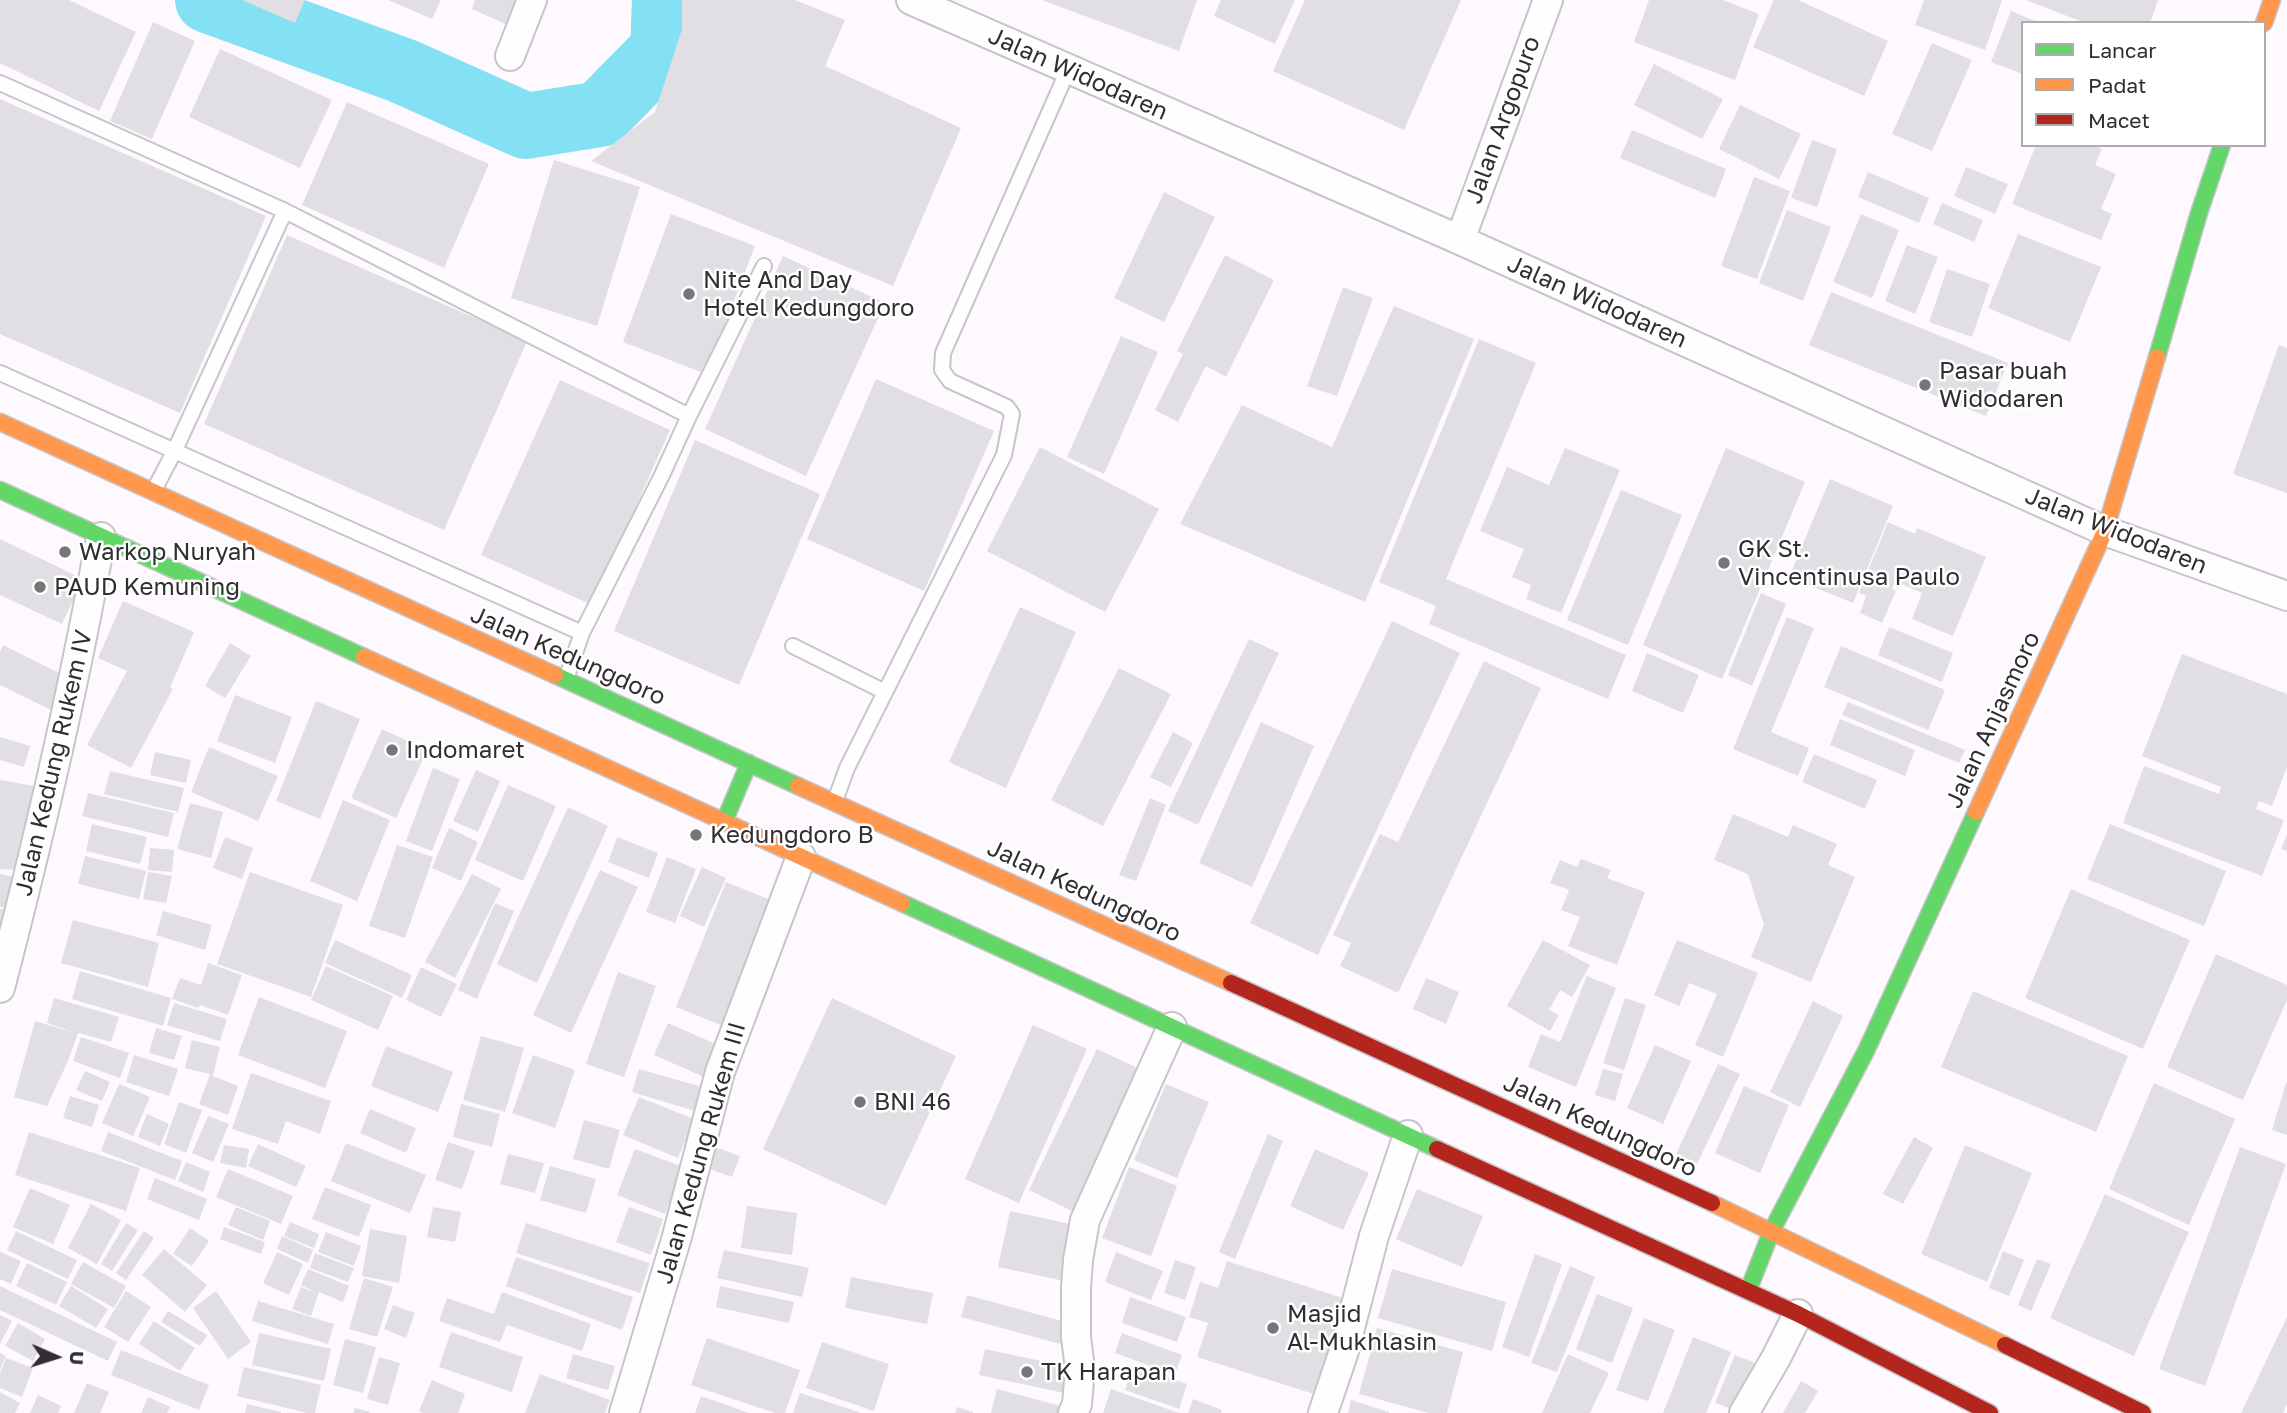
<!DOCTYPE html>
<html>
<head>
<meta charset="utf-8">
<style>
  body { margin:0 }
  #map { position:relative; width:2287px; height:1413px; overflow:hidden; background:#fdf9fe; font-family:"Golos Text",sans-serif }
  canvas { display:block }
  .legend { position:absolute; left:2021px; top:21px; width:245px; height:126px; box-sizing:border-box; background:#fff; border:2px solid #adabad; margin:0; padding:9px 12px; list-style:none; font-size:21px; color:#312e31 }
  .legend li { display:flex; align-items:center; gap:14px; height:35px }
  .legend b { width:35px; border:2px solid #adabad }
  .north { position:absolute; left:21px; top:1322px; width:70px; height:70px; -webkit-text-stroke:5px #fff; paint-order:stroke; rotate:93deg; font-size:19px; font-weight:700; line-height:28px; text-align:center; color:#312e31 }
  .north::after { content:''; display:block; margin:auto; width:24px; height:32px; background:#312e31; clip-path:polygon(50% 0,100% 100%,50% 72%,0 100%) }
</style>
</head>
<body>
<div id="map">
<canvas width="2287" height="1413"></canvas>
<ul class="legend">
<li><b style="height:9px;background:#63d668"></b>Lancar</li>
<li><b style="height:9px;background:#ff974d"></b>Padat</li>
<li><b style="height:9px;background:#b3261e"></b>Macet</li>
</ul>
<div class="north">U</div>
</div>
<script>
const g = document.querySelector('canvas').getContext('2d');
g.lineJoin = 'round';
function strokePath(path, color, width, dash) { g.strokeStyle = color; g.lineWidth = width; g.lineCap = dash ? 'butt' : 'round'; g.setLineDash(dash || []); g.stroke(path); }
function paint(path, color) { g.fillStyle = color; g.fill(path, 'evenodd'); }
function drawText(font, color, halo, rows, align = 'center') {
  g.font = font + ' "Golos Text",sans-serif'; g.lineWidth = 5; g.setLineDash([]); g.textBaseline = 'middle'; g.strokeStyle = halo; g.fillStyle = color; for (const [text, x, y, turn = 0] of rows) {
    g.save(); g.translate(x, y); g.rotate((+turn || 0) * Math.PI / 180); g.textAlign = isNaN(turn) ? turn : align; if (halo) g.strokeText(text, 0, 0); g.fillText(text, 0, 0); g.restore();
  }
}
const river = new Path2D(`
  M208 0 403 71 526 126 600 114 663 50 665 0`);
const building = new Path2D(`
  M0 0H69L136 32 99 111 0 63Z
  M242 0H305L295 23Z
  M388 0H441L432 19Z
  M475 0H524L512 27 472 9Z
  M682 0H795L845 20 825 66 961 128 893 286 591 161 655 112 682 29Z
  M1042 0H1197L1179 51Z
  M1221 0H1295L1275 44 1214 16Z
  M1305 0H1461L1404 130 1273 71Z
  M1649 0H1723L1759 14 1735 80 1634 42Z
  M1774 0H1798L1888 41 1864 96 1753 47Z
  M1924 0H2002L1985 50 1915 25Z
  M2026 0H2158L2150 23H2085Z
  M2011 11 2040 23H2023V74L1991 62Z
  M153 22 195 41 152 139 110 121Z
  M1932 43 1972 60 1932 151 1892 134Z
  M220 49 332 100 300 168 189 117Z
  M1654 64 1723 99 1702 139 1634 105Z
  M0 99 266 216 180 413 0 334Z
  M347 102 489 164 444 268 302 205Z
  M1740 105 1801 134 1779 179 1719 149Z
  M1632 130 1726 169 1715 198 1620 158Z
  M1812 140 1837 149 1817 207 1791 198Z
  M2036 145H2093L2102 149 2095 165 2116 174 2101 209 2112 214 2101 240 2012 204Z
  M554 160 640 187 597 326 511 298Z
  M1966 167 2008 184 1995 214 1954 196Z
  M1868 172 1929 198 1919 223 1858 197Z
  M1754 177 1790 191 1757 279 1721 266Z
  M1164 192 1215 217 1164 322 1114 298Z
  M1942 203 1983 220 1974 242 1933 224Z
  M1787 210 1831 227 1803 301 1759 283Z
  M671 214 755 246 706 374 623 342Z
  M1861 214 1899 230 1872 298 1833 282Z
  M2018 234 2101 267 2070 342 1988 308Z
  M287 235 527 341 444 530 204 424Z
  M1907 245 1938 257 1915 314 1885 301Z
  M1225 255 1274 280 1226 377 1206 366 1178 422 1155 410 1183 354 1177 351Z
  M783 256 885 303 806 476 705 429Z
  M1947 269 1990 284 1972 337 1929 322Z
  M1343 287 1373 298 1337 396 1307 386Z
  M1831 292 2008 363 1986 416 1809 345Z
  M1394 306 1474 339 1365 602 1180 524 1242 405 1332 447Z
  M1121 336 1158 352 1104 474 1067 457Z
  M1479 339 1536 363 1446 579 1626 655 1608 699 1429 624 1436 606 1379 582Z
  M2279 345 2287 348V493L2233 474Z
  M876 379 994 431 924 591 807 539Z
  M560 380 670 430 592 605 481 555Z
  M695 440 820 494 739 685 614 631Z
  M1040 447 1159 509 1105 612 987 551Z
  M1565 448 1620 470 1561 613 1526 599 1531 585 1512 577 1524 549 1480 531 1507 467 1549 485Z
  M1726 448 1805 482 1722 679 1643 645Z
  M1830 479 1893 506 1853 603 1789 577Z
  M1621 490 1682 515 1628 645 1567 620Z
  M1888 522 1915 534 1917 528 1986 557 1953 636 1912 619 1922 593 1895 581 1892 589 1896 591 1882 623 1860 613 1866 596 1859 593Z
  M0 539 83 579 62 624 0 595Z
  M1761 593 1786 604 1752 686 1728 675Z
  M123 601 194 632 170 688 173 689 131 768 87 745 127 671 98 658Z
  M1020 607 1076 632 1006 788 949 762Z
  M1787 617 1814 628 1771 732 1809 748 1798 776 1733 749Z
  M1392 621 1460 653 1318 955 1250 923Z
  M1889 627 1953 653 1942 682 1878 655Z
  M1249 639 1279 653 1198 825 1168 811Z
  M230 643 251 656 225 698 205 686Z
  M3 645 67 677 51 710 0 685V652Z
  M1841 646 1945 690 1928 730 1824 687Z
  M1647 653 1699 675 1683 713 1632 691Z
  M2182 654 2287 694V767L2272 806 2259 801 2256 809 2284 820 2262 876 2123 823 2144 766 2219 794 2221 787 2142 756Z
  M1484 661 1541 688 1398 993 1340 966 1351 943 1333 935 1380 834 1398 842Z
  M1119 668 1171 694 1103 826 1051 800Z
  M235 695 292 717 275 763 217 741Z
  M316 701 360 719 320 819 276 801Z
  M1848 702 1965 750 1959 763 1842 715Z
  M1840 719 1915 750 1905 776 1830 745Z
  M1261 722 1314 746 1252 887 1199 863Z
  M382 729 427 750 396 818 351 798Z
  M1173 732 1193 743 1171 787 1150 777Z
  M0 737 30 746 24 767 0 760Z
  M209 747 278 776 258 821 191 792Z
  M155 752 191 760 186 783 150 775Z
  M1814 754 1877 780 1865 809 1802 782Z
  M433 768 460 779 432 851 406 841Z
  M476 770 500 781 478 832 453 821Z
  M110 771 184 788 178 812 104 794Z
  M0 780 34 786 18 870 0 869Z
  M508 785 556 806 523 881 475 860Z
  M88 793 174 813 168 837 82 816Z
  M1150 798 1166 805 1136 881 1119 875Z
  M343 800 390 820 357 901 310 881Z
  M190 803 223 812 211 858 177 849Z
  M568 807 608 826 537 983 497 964Z
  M1733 814 1788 837 1793 825 1837 844 1828 865 1855 877 1811 982 1751 957 1764 925 1748 874 1714 860Z
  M92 824 147 837 140 864 86 851Z
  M2110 824 2226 871 2204 926 2087 879Z
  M449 828 478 842 461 881 432 868Z
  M2287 835V851L2281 849Z
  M225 837 253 848 242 879 213 868Z
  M617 837 658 853 649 878 608 862Z
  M397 845 433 857 405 938 369 926Z
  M150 848 174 850 172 872 148 870Z
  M85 856 146 871 139 899 78 884Z
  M667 857 696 869 675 923 646 912Z
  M1581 859 1611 870 1607 878 1645 892 1617 965 1568 946 1580 917 1561 910 1569 890 1550 883 1560 860 1577 867Z
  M702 867 726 878 704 927 680 916Z
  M600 870 638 887 571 1033 533 1015Z
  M148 872 172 876 166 903 143 899Z
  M250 872 343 905 311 997 217 964Z
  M0 874 21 878 16 909 0 907Z
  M472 874 501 889 455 978 425 962Z
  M726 882 778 903 728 1028 676 1007Z
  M2071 889 2190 940 2143 1049 2025 998Z
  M495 903 514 911 477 999 458 990Z
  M0 909 9 910 0 948Z
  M163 911 212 925 205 950 156 935Z
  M73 920 159 943 148 987 61 963Z
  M335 940 412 975 402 998 325 963Z
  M1543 940 1590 965 1572 997 1560 990 1549 1010 1559 1015 1550 1031 1507 1006Z
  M1677 940 1758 973 1723 1057 1695 1045 1717 994 1689 983 1679 1006 1654 995Z
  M2216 954 2287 985V1000L2243 1100 2167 1067Z
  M208 963 242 975 228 1015 200 1005 198 1008 172 999 180 978 201 985Z
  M326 966 393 996 378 1030 311 1000Z
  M421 967 457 984 441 1017 406 1000Z
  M80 971 171 998 163 1026 72 999Z
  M618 972 656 986 624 1077 586 1064Z
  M1587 976 1616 988 1576 1087 1528 1067 1541 1034 1560 1042Z
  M1426 978 1459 992 1446 1024 1413 1009Z
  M1973 991 2128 1056 2096 1132 1941 1067Z
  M259 997 347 1031 325 1088 238 1055Z
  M54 998 119 1017 111 1042 78 1033 68 1061 47 1106 14 1097 35 1021 75 1033 47 1023Z
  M832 998 956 1056 886 1206 763 1149Z
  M1625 998 1646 1005 1624 1070 1603 1063Z
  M1813 1001 1843 1016 1800 1107 1770 1092Z
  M174 1003 227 1019 220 1041 167 1025Z
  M668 1023 718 1045 704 1077 654 1055Z
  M1033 1025 1087 1049 1019 1203 965 1179Z
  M156 1028 182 1036 174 1060 149 1053Z
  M481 1036 524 1048 505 1112 463 1100Z
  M81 1037 129 1053 120 1078 73 1061Z
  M192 1040 220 1047 213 1076 238 1086 228 1115 199 1104 210 1074 185 1068Z
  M1655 1045 1691 1061 1663 1124 1627 1108Z
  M386 1046 453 1072 438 1112 371 1086Z
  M1097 1049 1146 1072 1078 1214 1029 1190Z
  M134 1055 178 1069 169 1096 126 1082Z
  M533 1055 575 1070 555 1128 512 1113Z
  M1718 1064 1740 1074 1697 1164 1676 1154Z
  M639 1069 702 1087 695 1111 632 1092Z
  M1603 1069 1623 1074 1615 1101 1595 1095Z
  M85 1071 110 1082 102 1101 76 1090Z
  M251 1073 331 1101 320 1134 286 1121 278 1144 232 1129Z
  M2154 1083 2235 1119 2189 1225 2109 1189Z
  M2286 1083H2287V1135L2272 1130Z
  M119 1084 150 1097 133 1136 102 1123Z
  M1166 1084 1209 1102 1177 1178 1134 1160Z
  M1744 1086 1789 1105 1760 1173 1715 1153Z
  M70 1096 99 1105 92 1127 63 1118Z
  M639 1097 694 1119 678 1158 623 1135Z
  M179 1102 202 1110 186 1153 164 1144Z
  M461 1104 500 1114 492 1147 453 1137Z
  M370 1109 416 1128 406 1153 360 1133Z
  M147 1114 169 1124 160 1146 138 1137Z
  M208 1116 229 1124 213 1162 192 1153Z
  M584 1120 620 1130 609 1169 573 1159Z
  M29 1132 140 1168 126 1211 15 1175Z
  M108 1132 182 1161 175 1180 101 1151Z
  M1268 1134 1283 1141 1235 1259 1219 1252Z
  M1914 1137 1933 1148 1903 1204 1883 1194Z
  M448 1142 475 1151 462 1189 435 1180Z
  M346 1143 426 1175 410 1213 331 1181Z
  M258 1144 306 1166 296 1187 248 1166Z
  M224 1145 249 1149 246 1168 220 1163Z
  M1965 1145 2032 1173 1987 1282 1921 1254Z
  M715 1147 740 1156 732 1177 707 1168Z
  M2240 1147 2286 1164 2205 1386 2159 1369Z
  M635 1149 683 1167 665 1214 617 1195Z
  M1315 1149 1369 1173 1343 1230 1290 1206Z
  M508 1154 544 1163 535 1193 500 1184Z
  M186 1162 210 1172 203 1192 178 1181Z
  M550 1166 596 1179 586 1213 540 1200Z
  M1129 1167 1177 1186 1151 1256 1102 1238Z
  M228 1169 293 1196 281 1224 216 1197Z
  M155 1178 207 1199 199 1220 147 1199Z
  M325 1187 371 1205 359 1237 312 1219Z
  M30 1188 70 1205 53 1244 13 1227Z
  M1417 1189 1483 1216 1462 1267 1396 1239Z
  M2105 1194 2189 1232 2134 1356 2050 1318Z
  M91 1204 121 1220 97 1264 68 1248Z
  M747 1206 797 1213 792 1255 741 1248Z
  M236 1207 270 1221 263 1240 228 1225Z
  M433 1207 461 1212 455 1242 427 1237Z
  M629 1207 663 1219 651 1255 616 1242Z
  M1010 1211 1080 1226 1069 1282 998 1267Z
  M290 1222 319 1234 314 1248 284 1236Z
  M126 1223 138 1230 112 1271 101 1264Z
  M526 1223 650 1263 640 1293 516 1253Z
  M224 1227 265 1242 261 1254 220 1239Z
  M190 1228 209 1241 192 1266 173 1254Z
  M370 1229 407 1236 399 1283 362 1276Z
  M16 1231 77 1260 68 1279 7 1250Z
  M144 1231 154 1238 126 1280 116 1273Z
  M326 1232 361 1246 354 1266 318 1252Z
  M282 1236 313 1250 308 1263 277 1249Z
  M164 1249 207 1285 185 1312 142 1275Z
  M724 1250 809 1268 802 1297 717 1278Z
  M2003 1251 2024 1260 2009 1296 1989 1288Z
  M0 1252 21 1261 11 1284 0 1279Z
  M277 1252 303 1264 289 1295 263 1283Z
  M1116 1252 1163 1271 1151 1300 1105 1282Z
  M315 1253 354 1268 348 1282 310 1268Z
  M1535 1254 1562 1264 1529 1357 1502 1347Z
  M516 1257 633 1297 622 1330 506 1286Z
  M2037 1259 2051 1264 2031 1311 2018 1305Z
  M1175 1260 1196 1267 1185 1300 1164 1293Z
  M1227 1261 1349 1300 1320 1396 1197 1357 1208 1323 1189 1317 1200 1282 1218 1288Z
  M83 1262 126 1286 114 1308 71 1284Z
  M27 1263 67 1282 56 1305 16 1286Z
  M1570 1266 1595 1277 1557 1372 1531 1363Z
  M308 1269 349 1286 343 1302 319 1292 311 1316 292 1309 301 1287 315 1292 301 1285Z
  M1392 1269 1506 1302 1492 1351 1378 1318Z
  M851 1277 933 1293 927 1324 845 1308Z
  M364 1278 393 1287 377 1337 349 1329Z
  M0 1286 117 1342 108 1361 0 1310Z
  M71 1286 108 1309 96 1328 59 1306Z
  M720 1286 794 1302 789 1323 716 1307Z
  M126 1291 151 1307 128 1342 104 1327Z
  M216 1291 251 1342 228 1359 193 1308Z
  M502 1292 591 1324 582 1351 507 1325 500 1342 439 1321 447 1298 494 1314Z
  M1597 1294 1633 1308 1612 1363 1576 1349Z
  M967 1295 1069 1323 1064 1345 961 1317Z
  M1130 1297 1186 1317 1177 1342 1122 1323Z
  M258 1301 334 1324 328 1344 252 1321Z
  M393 1305 415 1313 406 1338 384 1329Z
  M168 1311 207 1335 200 1346 161 1322Z
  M0 1315 12 1321 0 1344Z
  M2287 1317V1404L2283 1413H2241Z
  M1644 1318 1675 1330 1648 1401 1616 1390Z
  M154 1321 195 1348 180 1371 139 1344Z
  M18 1323 45 1339 33 1361 5 1346Z
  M1377 1328 1463 1352 1447 1413H1429L1359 1394Z
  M451 1332 523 1357 512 1392 439 1367Z
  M259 1333 331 1349 324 1381 252 1365Z
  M1122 1333 1182 1355 1175 1375 1115 1353Z
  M1693 1337 1731 1352 1706 1413H1663Z
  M707 1338 800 1370 785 1413H775L691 1385Z
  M345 1339 376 1347 363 1393 333 1385Z
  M822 1342 889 1364 874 1411 806 1388Z
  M985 1349 1074 1368 1069 1394 979 1375Z
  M121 1350 209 1385 199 1410 111 1375Z
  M0 1353 6 1356 0 1369Z
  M573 1354 615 1366 608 1390 566 1378Z
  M1568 1354 1609 1373 1590 1413H1542Z
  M1735 1355 1760 1365 1740 1412 1715 1403Z
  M379 1357 400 1363 388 1405 367 1399Z
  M6 1358 33 1368 22 1397 0 1388V1373Z
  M1133 1365 1187 1384 1179 1409 1125 1390Z
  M244 1367 321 1385 315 1413H307L237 1396Z
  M540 1374 610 1400 605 1413H525Z
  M432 1380 465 1394 458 1413H423L419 1411Z
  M1801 1381 1818 1391 1805 1413H1783Z
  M87 1383 109 1392 100 1413H74Z
  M997 1389 1061 1406 1060 1413H991Z
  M1111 1389 1179 1413H1103Z
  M0 1392 20 1403 15 1413H0Z
  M800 1393 859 1412V1413H793Z
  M38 1395 61 1406 58 1413H30Z
  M701 1396 749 1413H695Z
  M148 1397 170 1407 167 1413H141Z
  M1193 1399 1222 1410 1221 1413H1188Z
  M1351 1400 1389 1412V1413H1348Z
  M247 1404 281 1412V1413H245Z
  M957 1407 973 1412V1413H955Z
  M355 1408 370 1412V1413H353Z`);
const lane = new Path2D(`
  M0 83 285 211 689 416 662 475 582 633 566 679
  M0 373 582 633
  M689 416 764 266
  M153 492 174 452 285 211
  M793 646 885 692
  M835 801 847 768 1004 455 1012 414 1007 407 950 381 942 370 943 353 1068 70`);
const street = new Path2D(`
  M911 0 1460 240 2105 531 2287 596
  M510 56 532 0
  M1460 240 1548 0
  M0 988C39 838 74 689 101 537
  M624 1413 676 1240 720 1072 801 857
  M1073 1413 1077 1404 1080 1369 1076 1337V1288L1078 1260 1085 1220 1172 1027
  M1323 1413 1344 1351 1374 1236 1408 1135
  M1744 1413 1776 1358 1798 1314`);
const fast = new Path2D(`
  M2157 357 2199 213 2222 145
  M0 490 364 657
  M555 675 798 786
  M724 822 749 763
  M902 903 1437 1149
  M1748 1291 1772 1230 1866 1051 1976 812`);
const slow = new Path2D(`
  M2264 23 2272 0
  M0 422 555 675
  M364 657 902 903
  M798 786 1231 983
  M1976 812 2105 531 2157 357
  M1712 1203 2005 1345`);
const jam = new Path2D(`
  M1231 983 1712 1203
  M1437 1149 1798 1314 1990 1413
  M2005 1345 2143 1413`);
const markers = [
  [689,294,7,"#787579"],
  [1925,385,7,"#787579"],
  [65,552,7,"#787579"],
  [1724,563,7,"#787579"],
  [40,587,7,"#787579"],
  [392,750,7,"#787579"],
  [696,835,7,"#787579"],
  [860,1102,7,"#787579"],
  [1273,1328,7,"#787579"],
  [1027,1372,7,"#787579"]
];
const streetNames = [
  ["Jalan Widodaren",1078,74,24],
  ["Jalan Argopuro",1503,120,-70],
  ["Jalan Widodaren",1597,302,24],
  ["Jalan Widodaren",2116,531,22],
  ["Jalan Kedungdoro",568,656,24],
  ["Jalan Anjasmoro",1993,720,-65],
  ["Jalan Kedung Rukem IV",54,763,-77],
  ["Jalan Kedungdoro",1084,891,25],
  ["Jalan Kedungdoro",1600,1126,25],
  ["Jalan Kedung Rukem III",701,1153,-74]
];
const poiNames = [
  ["Nite And Day",703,280],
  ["Hotel Kedungdoro",703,308],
  ["Pasar buah",1939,371],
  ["Widodaren",1939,399],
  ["GK St.",1738,549],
  ["Vincentinusa Paulo",1738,577],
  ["Warkop Nuryah",79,552],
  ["PAUD Kemuning",54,587],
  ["Indomaret",406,750],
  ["Kedungdoro B",710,835],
  ["BNI 46",874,1102],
  ["Masjid",1287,1314],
  ["Al-Mukhlasin",1287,1342],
  ["TK Harapan",1041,1372]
];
strokePath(river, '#84e0f3', 66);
paint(building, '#e1dfe3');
strokePath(lane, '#c8c5c9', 18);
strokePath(street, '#c8c5c9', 32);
strokePath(fast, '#c8c5c9', 19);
strokePath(slow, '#c8c5c9', 19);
strokePath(jam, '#c8c5c9', 19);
strokePath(lane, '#fffeff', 14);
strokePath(street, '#fffeff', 28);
strokePath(fast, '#63d668', 16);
strokePath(slow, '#ff974d', 16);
strokePath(jam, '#b3261e', 16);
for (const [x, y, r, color] of markers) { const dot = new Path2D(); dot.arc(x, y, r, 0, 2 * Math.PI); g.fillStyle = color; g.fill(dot); strokePath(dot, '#fff', 2.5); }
drawText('24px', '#312e31', '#fff', streetNames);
drawText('24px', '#312e31', '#fff', poiNames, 'left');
</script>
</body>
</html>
